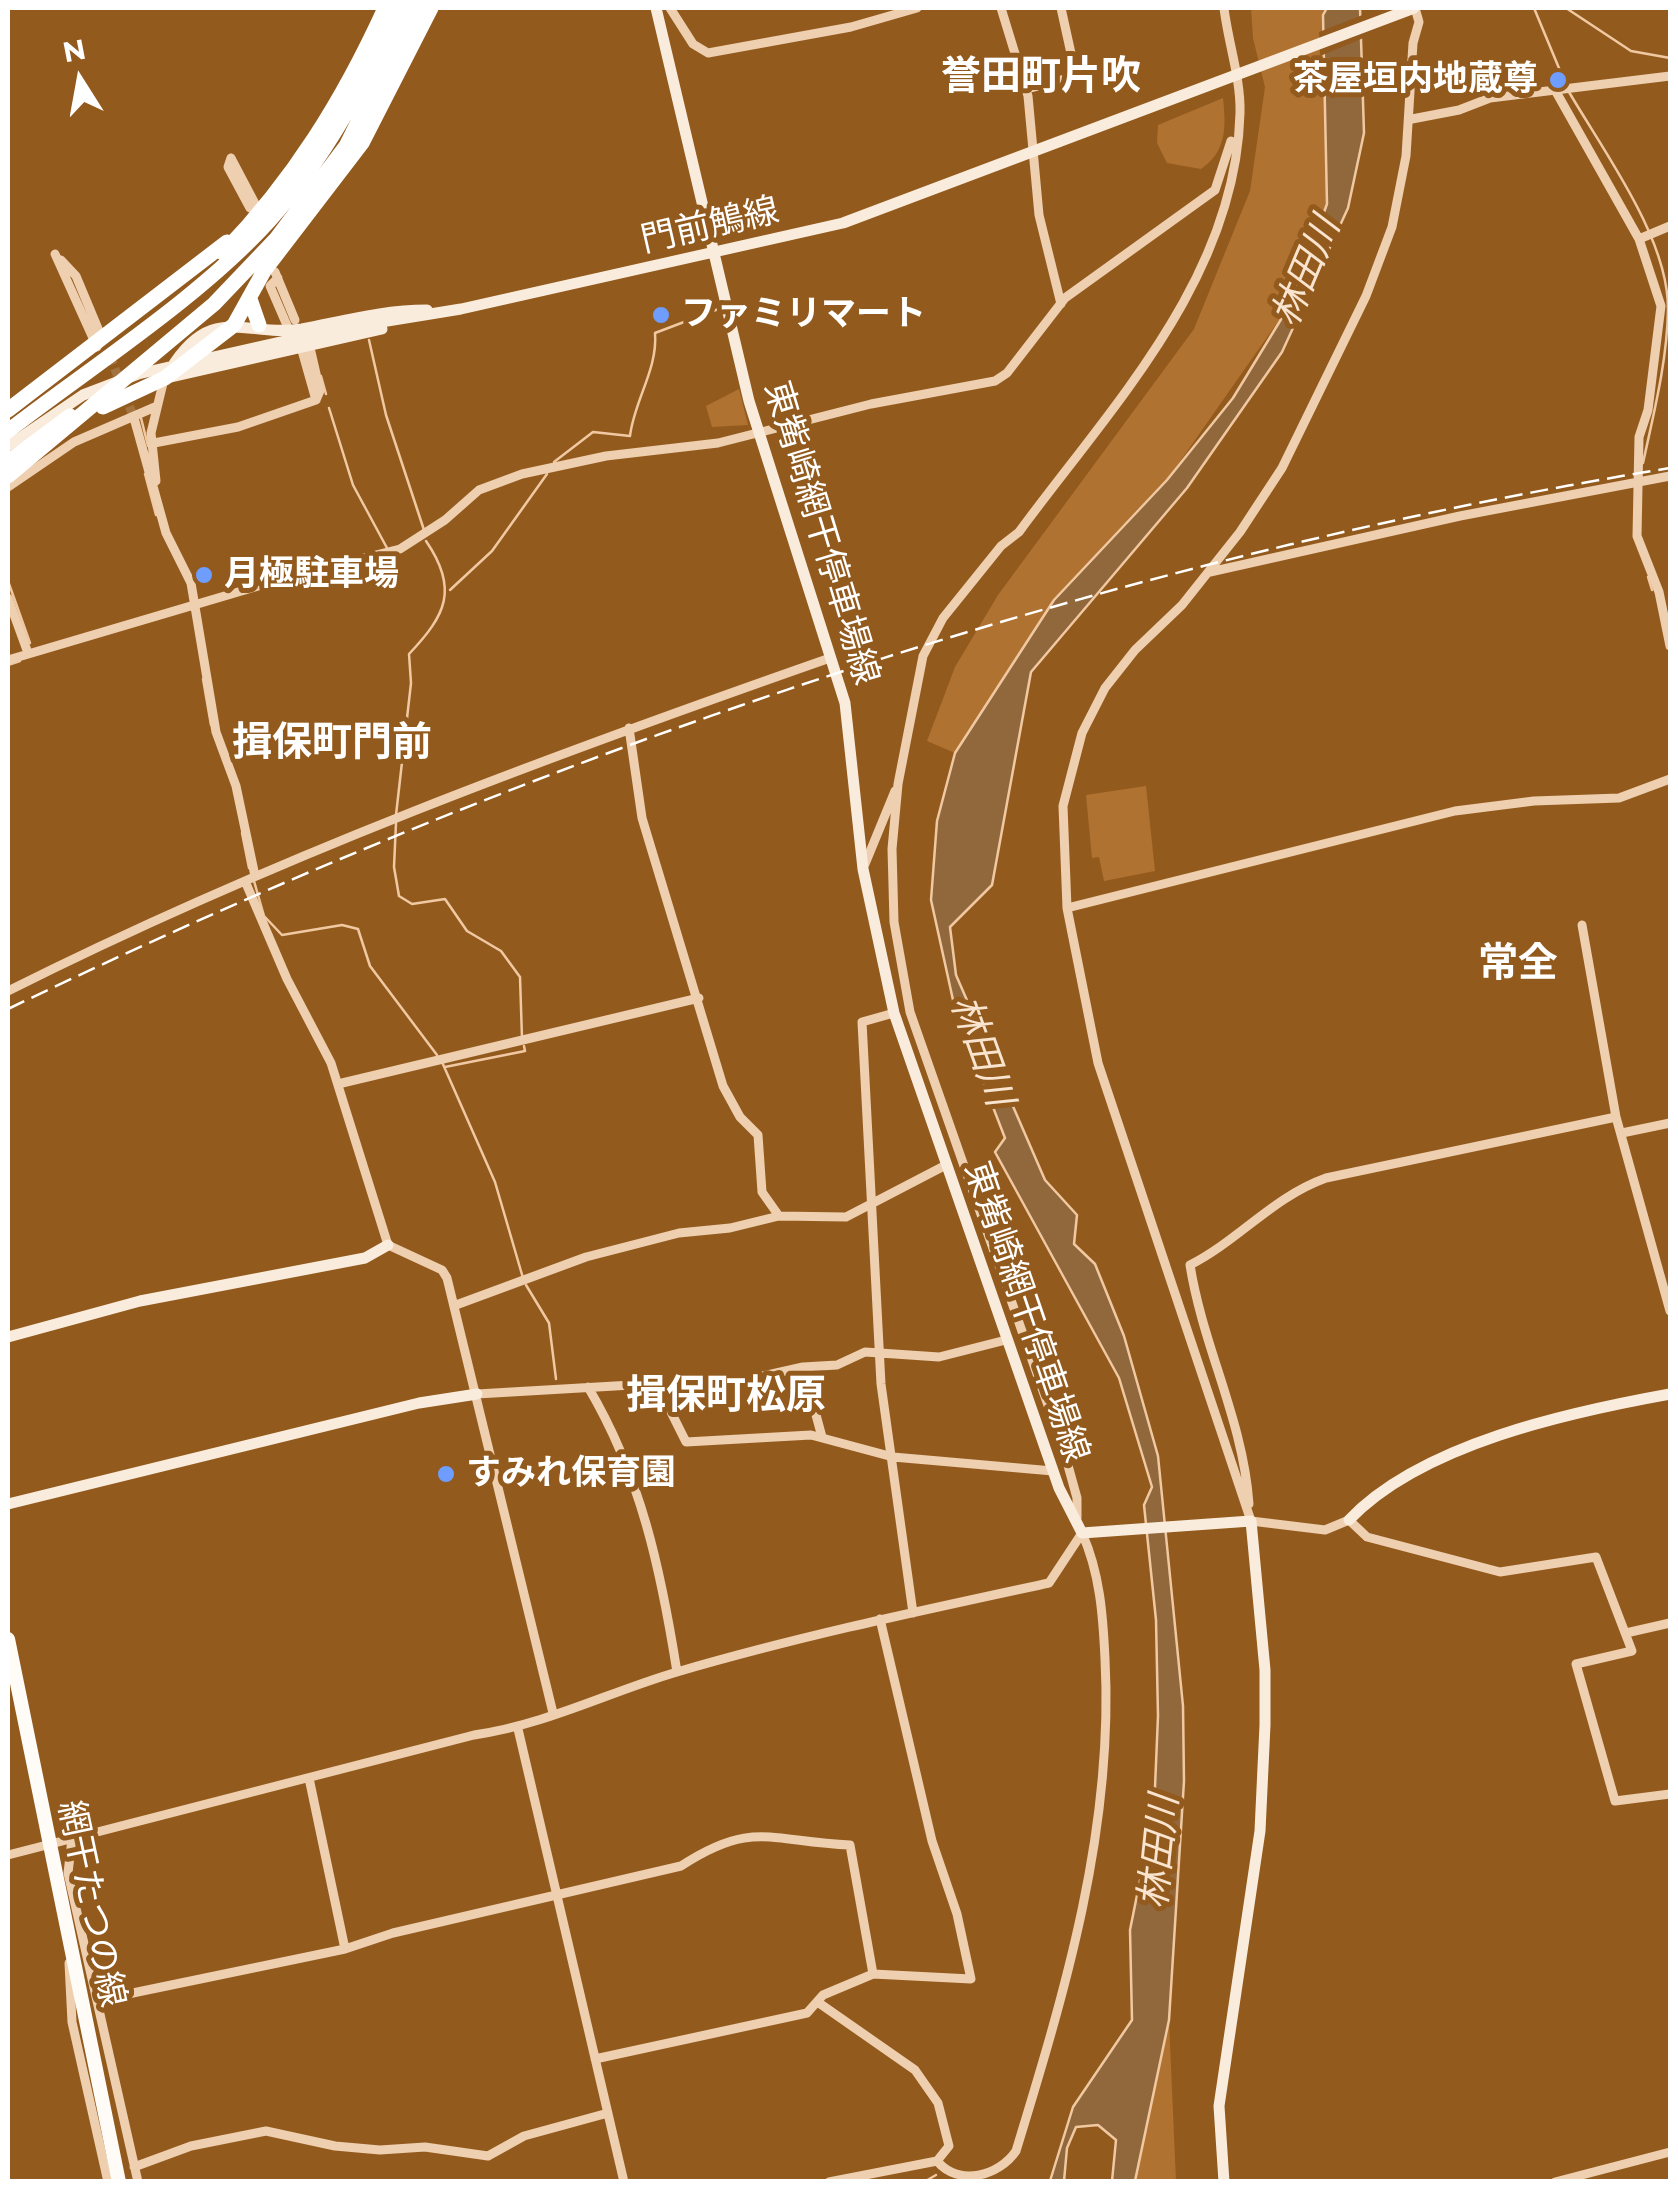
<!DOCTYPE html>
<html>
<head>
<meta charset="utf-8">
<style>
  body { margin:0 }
  #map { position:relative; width:1678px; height:2189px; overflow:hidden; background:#935a1d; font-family:Montserrat,sans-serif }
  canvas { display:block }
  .frame { position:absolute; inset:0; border:10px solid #fff; pointer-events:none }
  .north { position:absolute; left:30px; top:30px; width:100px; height:100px; -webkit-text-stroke:8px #935a1d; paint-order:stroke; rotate:349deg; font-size:28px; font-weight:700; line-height:40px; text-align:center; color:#fff }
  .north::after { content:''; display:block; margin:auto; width:35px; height:45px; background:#fff; clip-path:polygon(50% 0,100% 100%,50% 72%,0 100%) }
</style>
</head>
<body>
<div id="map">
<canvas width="1678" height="2189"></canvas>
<div class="frame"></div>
<div class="north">N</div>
</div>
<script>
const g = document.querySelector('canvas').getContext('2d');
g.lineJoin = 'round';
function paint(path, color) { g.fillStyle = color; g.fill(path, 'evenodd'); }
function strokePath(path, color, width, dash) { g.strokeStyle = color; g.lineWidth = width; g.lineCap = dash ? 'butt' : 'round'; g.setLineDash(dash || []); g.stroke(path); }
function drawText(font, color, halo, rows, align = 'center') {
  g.font = font + ' Montserrat,"Noto Sans JP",sans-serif'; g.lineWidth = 10; g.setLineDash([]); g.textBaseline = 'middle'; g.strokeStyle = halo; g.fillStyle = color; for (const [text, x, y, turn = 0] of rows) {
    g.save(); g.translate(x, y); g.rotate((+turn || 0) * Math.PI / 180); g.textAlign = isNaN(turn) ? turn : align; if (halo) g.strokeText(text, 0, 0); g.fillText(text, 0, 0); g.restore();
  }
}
const green = new Path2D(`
  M1251 8H1327L1323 15 1327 204 1291 303 1167 480 1054 600 955 753 927 741 955 667 998 595 1194 329 1250 191 1265 87 1253 38Z
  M1223 98C1226 127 1227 151 1201 169L1167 163 1157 143 1158 125Z
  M739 389 748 425 712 427 706 406Z
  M1146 786 1155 871 1104 881 1099 857 1092 858 1086 795Z
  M1169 2020 1176 2181 1135 2182Z`);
const water = new Path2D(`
  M1327 8H1360L1364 133 1348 208 1282 352 1187 488 1031 672 992 885 950 927 956 975 1045 1180 1077 1215 1074 1244 1095 1264 1124 1336 1158 1456 1183 1706 1184 1781 1169 2020 1135 2181H1112L1116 2140 1098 2125 1076 2127 1067 2148 1064 2181H1050L1073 2107 1132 2020 1130 1930 1154 1811 1158 1716 1156 1620 1144 1505 1152 1487 1119 1378 995 1152 1005 1138 955 1009 931 900 937 821 955 753 1054 600 1167 480 1233 398 1291 303 1327 204 1323 15Z`);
const pier = new Path2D(`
  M1365 14 1366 37 1320 56 1319 32Z`);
const stream = new Path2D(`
  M1534 8 1566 85
  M1566 8 1631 51 1670 58
  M1569 92C1604 152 1669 239 1668 310 1667 362 1654 412 1643 463
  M369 340 386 415 424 530
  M321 376 326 394
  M329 408 353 485 387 548
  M141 418 148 446
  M554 462 593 432 630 436C634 401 658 369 655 333L721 308
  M145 474 156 515
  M1648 577 1652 590
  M8 581 30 643
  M450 590 492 551 547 474
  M8 665 20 661
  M203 679 211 725
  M396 815 411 683 409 654C446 615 459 589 426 541
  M396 823 394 867 399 896 412 904 445 899 467 931 501 951 520 977 522 1038
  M242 833 249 868
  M254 881 264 916 282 935 342 925 358 929 370 966 437 1055
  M442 1062 495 1182 523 1278
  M445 1067 525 1051 524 1046
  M526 1285 549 1323 556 1379
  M924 2182 936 2175`);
const streetTunnel = new Path2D(`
  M110 356 134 418`);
const street = new Path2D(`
  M670 8 693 44 708 53 851 27 917 8
  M1001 8 1028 96 1039 215 1061 304
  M1027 89 1076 76 1061 8
  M1555 90 1639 239 1661 306 1648 410 1639 437 1637 536 1659 592 1670 646
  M1412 119 1459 110 1490 98 1670 76
  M231 158 260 213
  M231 158 228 167 250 208
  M1639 239 1670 226
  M55 254 97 347
  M61 260 76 276 99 331
  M275 272 295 320
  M278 278 270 286 289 330
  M311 352 320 391 316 400
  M134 418 166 533 191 583 216 732 236 786 255 876
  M154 443 238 427 316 400 301 347
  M156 481 151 433 164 379
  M8 487 74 442 155 407
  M1210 572 1460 516 1670 476
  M8 598 28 653
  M8 660 299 574 400 549 445 520 479 490 522 474 606 456 718 443 871 404 995 381 1007 373 1065 298 1215 190 1231 141
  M629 728 642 818 723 1086 740 1117 758 1135 762 1192 779 1216
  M865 864 895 791
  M245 881 287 979 331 1063 388 1245 442 1270 447 1278 553 1713
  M1067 908 1455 811 1534 801 1619 798 1670 779
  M1582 925 1616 1117 1670 1311
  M8 991C273 858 550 756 830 658
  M894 1013 862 1022 881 1384 913 1613
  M338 1084 699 998
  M1622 1133 1670 1123
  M456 1305 586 1257 679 1233 730 1228 779 1216 846 1217 946 1165
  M803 1367 822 1437
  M588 1387C641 1476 661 1571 677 1672
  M661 1392 686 1442 811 1435 893 1457 1053 1471
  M477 1394 649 1384 661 1392 696 1391 803 1367 837 1365 865 1352 939 1357 1006 1340
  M1249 1504C1243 1420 1203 1347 1190 1265 1239 1240 1273 1197 1326 1178L1616 1117
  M1077 1518V1498L1064 1451 910 1012 894 922 892 849 898 784 923 656 943 618 1001 546 1019 532C1111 407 1236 278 1240 113 1241 79 1228 42 1224 8
  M1251 1521 1098 1063 1067 908 1063 806 1082 733 1105 688 1135 650 1182 605 1240 532 1282 468 1366 296 1392 227 1406 156 1413 43 1419 22 1415 8
  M1251 1521 1325 1530 1349 1520 1367 1537 1500 1572 1596 1557 1632 1651 1576 1664 1615 1801 1670 1794
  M1626 1633 1670 1623
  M518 1729 624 2182
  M72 1839 68 1873 138 2182
  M8 1855 474 1735C545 1725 609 1692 677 1672 800 1636 924 1610 1049 1583L1082 1533C1100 1573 1103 1616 1105 1659 1114 1829 1065 1991 1016 2151 999 2176 959 2187 937 2161
  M345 1949 393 1933 681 1866C753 1819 771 1842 850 1845L873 1974
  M69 1963 72 2022 108 2182
  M99 2000 345 1949 309 1778
  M819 2003 915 2070 938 2103 949 2146 937 2161 829 2182
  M595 2059 807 2013 823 1995 873 1974 971 1979 957 1914 932 1841 880 1619
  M134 2167 191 2146 266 2131 335 2146 380 2150 425 2147 488 2156 524 2136 608 2113
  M1555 2182 1670 2152`);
const secondary = new Path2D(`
  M656 8 749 401 845 703 863 869 894 1013 1059 1488 1082 1533 1251 1521 1265 1670V1725L1260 1831 1219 2106 1224 2182
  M170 370C212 301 246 338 302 329 344 321 383 310 427 310
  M171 377 382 329
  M8 446 83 395 138 374 338 329 461 309 843 223 1414 8
  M8 1337 140 1301 365 1258 388 1245
  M8 1504 419 1403 477 1394
  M1349 1520C1421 1444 1570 1412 1670 1394`);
const primary = new Path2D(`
  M8 1639 119 2182`);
const highway = new Path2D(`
  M223 253C294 179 343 100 385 8
  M250 299 259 325
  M103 407 165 378 234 325 264 271 362 143 431 8
  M8 410 227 242
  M8 431C91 367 199 298 269 221 325 158 365 84 399 8
  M8 462 70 416
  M8 476 214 304 276 239 346 146 415 8`);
const rail = new Path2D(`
  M8 1009C533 756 1093 562 1670 468`);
const markers = [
  [1558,80,10,"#6e9dfd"],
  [661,315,10,"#6e9dfd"],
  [204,575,10,"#6e9dfd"],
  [446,1474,10,"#6e9dfd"]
];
const poiNames = [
  ["茶屋垣内地蔵尊",1538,80,"right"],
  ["ファミリマート",681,315],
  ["月極駐車場",224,575],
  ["すみれ保育園",466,1474]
];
const streetNames = [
  ["門前鵤線",710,226,-13],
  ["東觜崎網干停車場線",821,533,73],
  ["東觜崎網干停車場線",1026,1312,71],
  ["網干たつの線",91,1904,78]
];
const waterNames = [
  ["林田川",1307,272,-67],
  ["林田川",981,1051,70],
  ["林田川",1160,1852,-84]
];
const quarterNames = [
  ["誉田町片吹",1041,77],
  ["揖保町門前",332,743],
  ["常全",1518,964],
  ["揖保町松原",726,1396]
];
paint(green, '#b07231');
paint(water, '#91683c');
strokePath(water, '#f0c9a2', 2.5);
paint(pier, '#935a1d');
strokePath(stream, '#f0c9a2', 2.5);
strokePath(streetTunnel, '#a3733f', 9, [9, 4.5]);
strokePath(street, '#eecfaf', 9);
strokePath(secondary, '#faecdc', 11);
strokePath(primary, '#fffbf6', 14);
strokePath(highway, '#fff', 15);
strokePath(rail, '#fff', 2.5, [18, 8]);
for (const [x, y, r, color] of markers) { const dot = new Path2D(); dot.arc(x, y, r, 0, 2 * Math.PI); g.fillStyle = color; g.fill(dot); strokePath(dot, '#935a1d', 4); }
drawText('bold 35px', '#fff', '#935a1d', poiNames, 'left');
drawText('35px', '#fff', '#935a1d', streetNames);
drawText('italic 38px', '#f8e4cf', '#935a1d', waterNames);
drawText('bold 40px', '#fff', '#935a1d', quarterNames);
</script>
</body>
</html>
